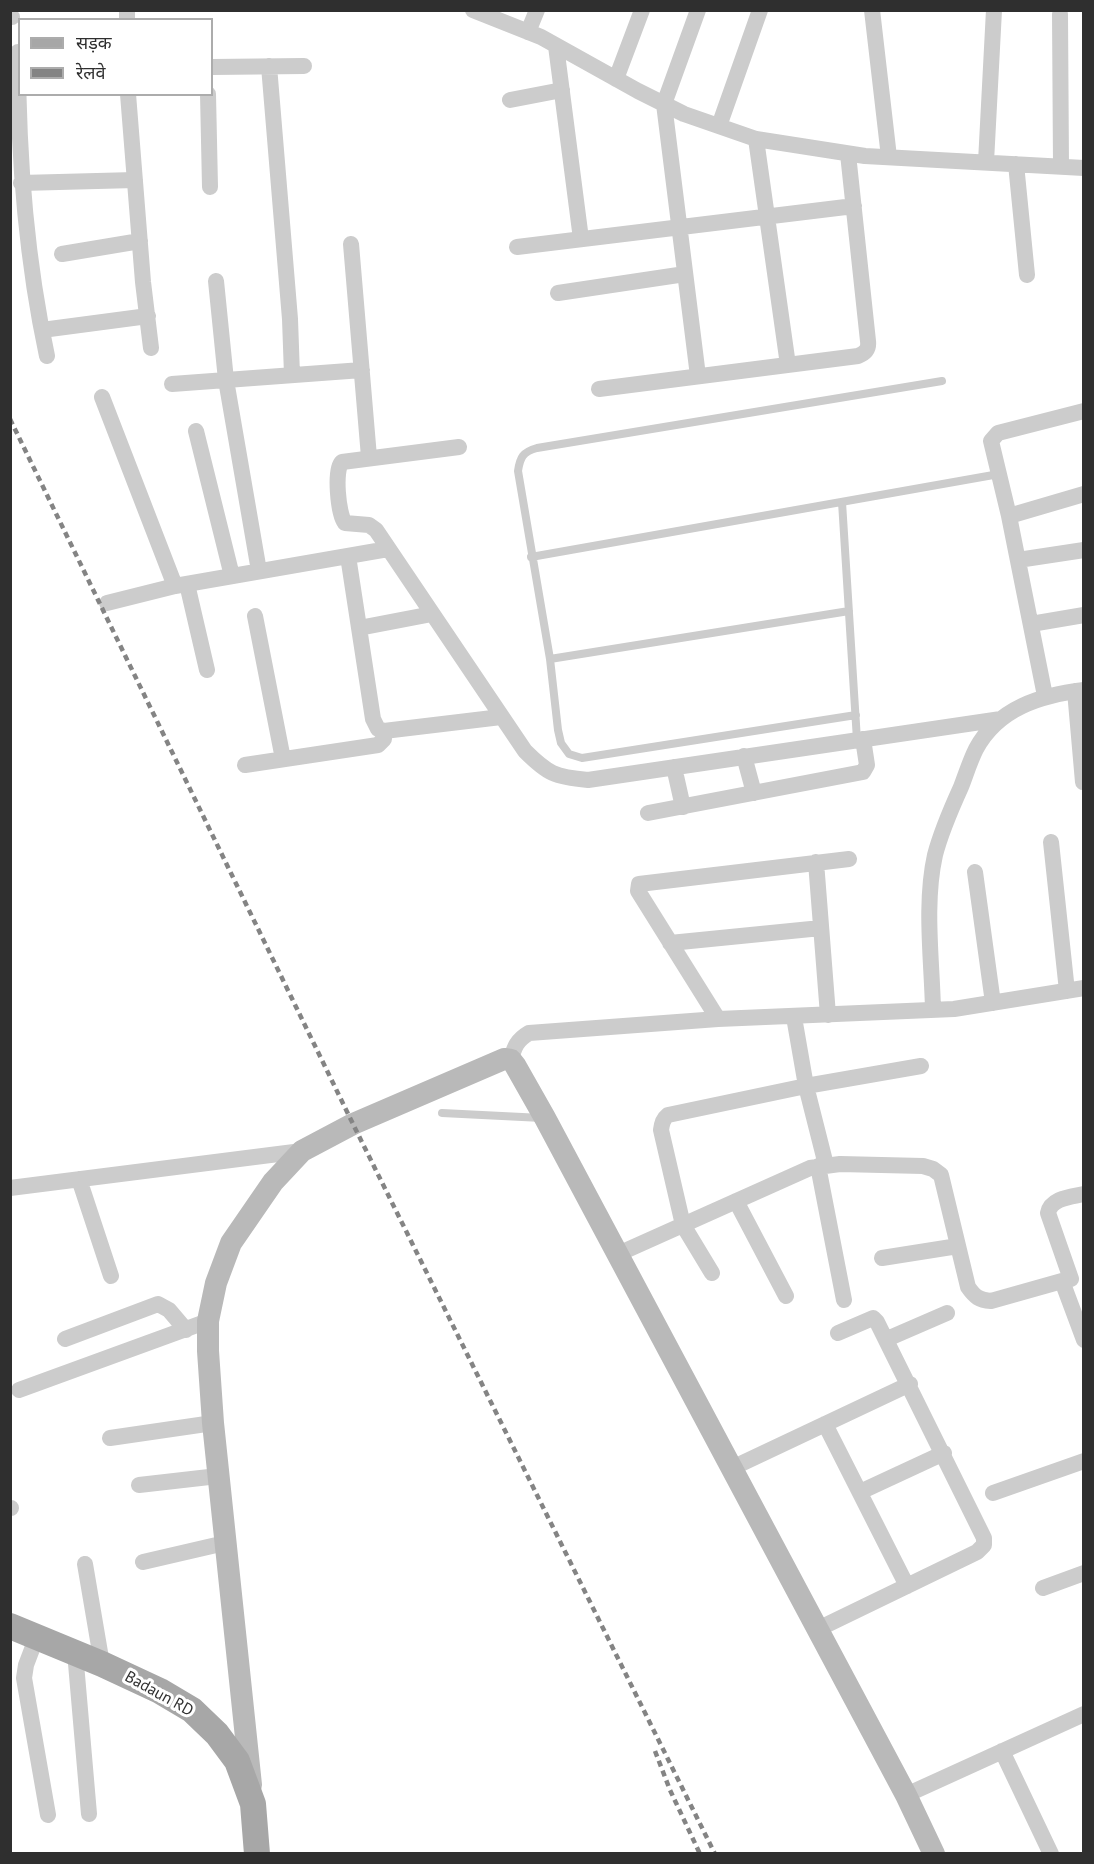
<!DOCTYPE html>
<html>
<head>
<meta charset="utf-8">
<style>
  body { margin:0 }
  #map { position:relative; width:1094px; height:1864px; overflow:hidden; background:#fff; font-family:"PT Sans","Noto Sans Devanagari",sans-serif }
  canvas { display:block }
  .frame { position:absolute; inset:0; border:12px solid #2f2f2f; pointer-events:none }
  .legend { position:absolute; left:18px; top:18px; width:195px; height:78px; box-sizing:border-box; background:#fff; border:2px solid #acacac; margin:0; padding:8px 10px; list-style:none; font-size:18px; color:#2f2f2f }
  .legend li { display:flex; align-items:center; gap:12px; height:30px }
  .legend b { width:30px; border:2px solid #acacac }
</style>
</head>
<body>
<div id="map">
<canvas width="1094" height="1864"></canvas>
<div class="frame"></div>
<ul class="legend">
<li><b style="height:8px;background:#a7a7a7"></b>सड़क</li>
<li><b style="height:8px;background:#848484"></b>रेलवे</li>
</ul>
</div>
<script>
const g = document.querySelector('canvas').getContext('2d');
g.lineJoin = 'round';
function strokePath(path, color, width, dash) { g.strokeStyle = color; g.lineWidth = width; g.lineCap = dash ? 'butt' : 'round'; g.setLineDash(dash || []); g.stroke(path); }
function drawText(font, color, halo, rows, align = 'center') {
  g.font = font + ' "PT Sans",sans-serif'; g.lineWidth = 6; g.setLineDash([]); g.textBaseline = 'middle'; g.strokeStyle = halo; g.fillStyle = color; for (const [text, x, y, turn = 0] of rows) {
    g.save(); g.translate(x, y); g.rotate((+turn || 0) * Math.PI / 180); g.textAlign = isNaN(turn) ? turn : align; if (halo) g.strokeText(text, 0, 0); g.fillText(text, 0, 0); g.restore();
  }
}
const service = new Path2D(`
  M842 502 857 740
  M531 557 999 474
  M550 659 849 611
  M856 715 582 758 569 754 561 743 558 730 550 659 518 471C520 457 523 452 537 448L942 381
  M442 1113 542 1118`);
const minor = new Path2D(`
  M127 10V20
  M473 10 541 37 638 91 684 114 756 139 865 156 1084 168
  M698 10 664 104 698 376
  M872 10 889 157
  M1060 14 1061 166
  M10 17H12
  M528 32 537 10
  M556 46 581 239
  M18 52C18 155 25 254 47 356
  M269 66 290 319 292 375
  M212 67 304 66
  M616 79 642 10
  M128 94 143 282 151 348
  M208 94 210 187
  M510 100 562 90
  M719 126 760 10
  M756 139 788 365
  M986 162 994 10
  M1016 164 1027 275
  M21 183 135 180
  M351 244 369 457
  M517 247 854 206
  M62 254 140 241
  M216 281 226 380 259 571
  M558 293 685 274
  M42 330 148 316
  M172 384 362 370
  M599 389 858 356C866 353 869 349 868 341L848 154
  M102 397 175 586
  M196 431 232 576
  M459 447 342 462C334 469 338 514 345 523L369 525 376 530 525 751C548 774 555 777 588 780L1001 719
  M1009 516 1084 494
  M348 556 373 719 378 729 384 731 501 717
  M1018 560 1084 550
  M187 584 207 670
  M107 603 175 586 388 549
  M255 616 283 759
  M1031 624 1084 615
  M359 628 432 614
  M1075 691 1083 782
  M1045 696 1009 516 991 441 998 433 1084 411
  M744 756 754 793
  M245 765 378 745 384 739V731
  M674 767 683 807
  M648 813 863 772 867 765 863 739
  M1051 842 1067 991
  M816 862 828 1015
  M975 872 993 1003
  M670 943 821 928
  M933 1010C932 961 924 904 935 855 941 832 951 809 961 787 966 774 970 761 976 749 998 708 1041 695 1084 690
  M794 1017 806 1086 826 1165
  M718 1019 638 891 639 884 849 859
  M511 1060C514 1047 517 1040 529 1033L718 1019 954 1009 1084 988
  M818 1166 844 1300
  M79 1179 111 1276
  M10 1188 302 1151
  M736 1201 786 1296
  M618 1254 810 1168 840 1164 923 1166 933 1169 941 1175 968 1287C975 1297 979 1300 991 1301L1062 1281 1084 1340
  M882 1258 958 1246
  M712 1273 683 1225 661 1130C662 1123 663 1119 668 1115L806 1086 921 1066
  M1071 1279 1048 1213C1051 1198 1071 1197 1084 1194
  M65 1339 158 1304 169 1310 186 1330
  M887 1339 947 1313
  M19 1390 208 1321
  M825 1424 907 1586
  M110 1438 213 1423
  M732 1468 910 1384
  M139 1485 218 1476
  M860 1492 944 1453
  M993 1493 1084 1461
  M10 1508H11
  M143 1562 225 1543
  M85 1564 102 1664
  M1043 1588 1084 1573
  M818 1629 977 1552 984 1545V1538L877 1322 873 1318 838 1333
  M37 1636 26 1665 24 1678 48 1815
  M75 1652 89 1814
  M1002 1751 1051 1854
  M906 1795 1084 1714`);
const secondary = new Path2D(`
  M251 1785 213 1423 208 1351V1321L216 1283 231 1243 273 1182 302 1151 353 1124 504 1059 511 1060 515 1065 545 1118 906 1795 934 1854`);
const primary = new Path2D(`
  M10 1626 102 1664 160 1691 192 1710 217 1734 237 1761 253 1804 257 1854`);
const rail = new Path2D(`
  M10 419 353 1124 715 1854
  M655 1751 670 1790 700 1854`);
const streetNames = [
  ["Badaun RD",159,1694,29]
];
strokePath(service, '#ccc', 8);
strokePath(minor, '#ccc', 16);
strokePath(secondary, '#b9b9b9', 22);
strokePath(primary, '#a7a7a7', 26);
strokePath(rail, '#848484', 4.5, [6, 4.5]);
drawText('16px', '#2f2f2f', '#fff', streetNames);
</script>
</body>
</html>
